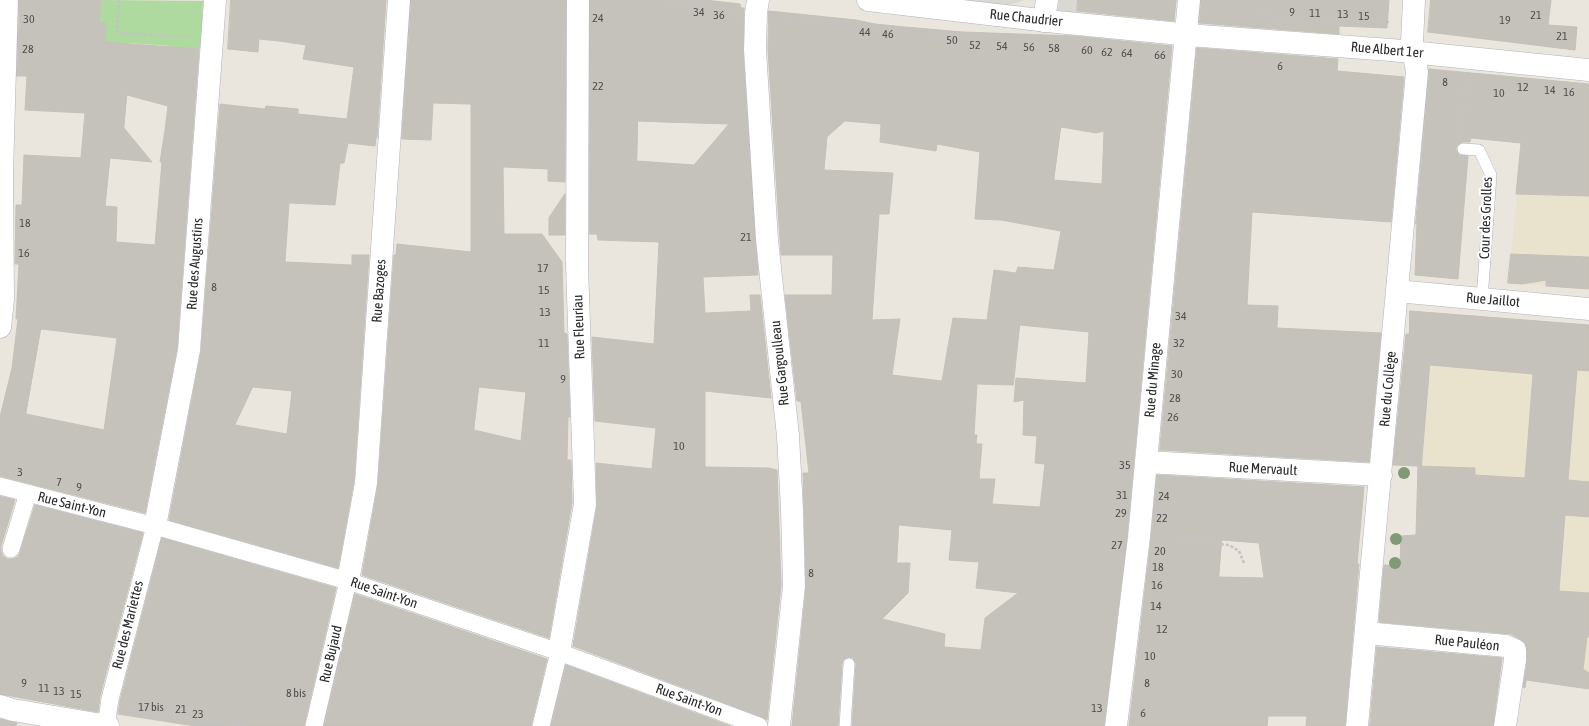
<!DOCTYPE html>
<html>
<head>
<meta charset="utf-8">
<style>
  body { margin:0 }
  canvas { display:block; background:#eae5dd }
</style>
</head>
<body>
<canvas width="1589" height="726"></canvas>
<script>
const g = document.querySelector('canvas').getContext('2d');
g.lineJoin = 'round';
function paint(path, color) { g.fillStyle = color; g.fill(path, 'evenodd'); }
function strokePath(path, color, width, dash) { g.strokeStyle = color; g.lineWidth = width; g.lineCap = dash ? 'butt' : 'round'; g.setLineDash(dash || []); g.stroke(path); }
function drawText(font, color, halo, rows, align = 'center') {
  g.font = font + ' "Asap Condensed",sans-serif'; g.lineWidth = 4; g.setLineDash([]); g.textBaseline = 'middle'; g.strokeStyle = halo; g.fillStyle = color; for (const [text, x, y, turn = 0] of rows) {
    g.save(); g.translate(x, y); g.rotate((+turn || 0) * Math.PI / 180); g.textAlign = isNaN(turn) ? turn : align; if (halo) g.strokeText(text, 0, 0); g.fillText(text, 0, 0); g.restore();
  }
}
const education = new Path2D(`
  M1520 150 1589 152V289L1509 283Z
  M1410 311 1589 325V673L1583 669 1542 659 1522 657 1525 643 1507 639H1490V577L1474 539 1475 468 1398 465Z`);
const green = new Path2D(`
  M101 0 203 1 201 49 170 48V46L128 43 127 46 105 42 106 23H99Z`);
const plaza = new Path2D(`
  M948 0H1024L1000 8Z
  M1059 0H1078L1075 24 1057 22Z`);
const building = new Path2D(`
  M19 0H101L99 23H106L105 42 199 49 177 348 145 513 0 476V417L12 368 18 319H16L19 264H15L16 205H22L24 155 81 158 85 113 25 110 27 76H17ZM127 95 168 106 165 130 160 162H162L155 245 116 242 117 207 105 206 110 158 152 162 124 128ZM41 329 117 338 104 430 26 414Z
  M231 0H386L377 138H376L375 146 348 143 344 163H340L335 205 289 203 285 262 352 265V255H369L354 481 338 568 169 520 201 351 220 104 265 109 266 106 298 109V114L347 119 354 67 303 59 306 45 279 41 259 39 258 52 228 49ZM253 387 292 391 287 434 235 425Z
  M411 0H566L565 182 548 181V169L503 167 504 234H542L562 262 564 333 567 334 570 417H568L567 460H571L572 503 549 638 362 575 378 484 394 255H396L397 244 471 252V104L433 103 431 140 402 139ZM479 387 526 392 521 441 474 430Z
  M590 0H705L740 4 741 8H744L743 51 758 275 703 277 705 313 751 311 750 295H760L771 398 705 391V467L769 468 777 470 781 585 767 720 762 717 573 646 597 506 596 463 652 469 656 428 595 421 592 337 654 344 659 242 598 240 597 234H590ZM638 121 663 122 729 124 694 165 637 161Z
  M1078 0H1176L1174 21 1077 11Z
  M1201 0H1389L1387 28 1339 26V34L1199 23Z
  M1431 0H1551L1548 25 1577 27 1575 50 1428 32Z
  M769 11 856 20 875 24 905 27 963 32 1074 36 1172 46 1127 536 1104 726H852L856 664 853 658 849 657 843 660 842 664 838 726H792L806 587 803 473H809L801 402 797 401 785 295H832L833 255H781L768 50ZM845 121 881 124 880 142 936 151 937 144 980 152 975 219 1001 220 1061 231 1054 270 1018 267 1016 273 994 270 987 320 953 318 942 381 892 375 900 319 872 320 879 214H889L893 173 824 170 827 137ZM1061 127 1096 133 1104 131 1102 184 1054 180ZM1020 325 1089 332 1086 383 1016 378 1014 402 1024 400 1023 435 1037 436 1035 463 1045 464 1040 507 992 504 995 479H979L982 444H976L977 435H974L977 384 1013 385ZM899 525 952 530 949 560 979 562 976 588 1018 593 985 618 981 650 944 647 945 634 882 619 908 593 910 563H897Z
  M1197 48 1338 59 1337 71 1404 77 1391 222 1252 212 1247 305 1278 306 1277 328 1381 333 1369 462 1160 450Z
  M1429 69 1589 84V196L1516 194 1521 143 1471 138 1470 142H1463L1457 145 1456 149 1459 155 1468 156 1458 279 1415 275 1417 224H1416Z
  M565 194V235H549V218Z
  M1511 254 1589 257V289L1546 286V280L1522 284 1508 283Z
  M1410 311 1589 325V371L1577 370 1568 480 1589 482V517L1565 515 1559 591 1589 593V637H1587L1583 669 1589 673V689L1526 680 1525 688 1523 687 1527 662V650L1525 643 1520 639 1511 634 1379 622 1384 565 1400 566 1401 536 1416 535 1418 466 1393 465 1406 334H1409ZM1430 365 1533 374 1525 478 1475 475V468L1418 466H1421Z
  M1157 475 1364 487 1357 564H1359L1345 726H1306L1307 716H1268L1267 726H1129L1151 539ZM1222 540 1259 543 1264 578 1219 577Z
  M0 496 15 500 1 546V551L3 556 8 559H13L18 557 20 552 35 505 143 533 100 696 98 712 0 694Z
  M162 538 336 588 304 726H195L118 714 120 701Z
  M355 594 547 659 531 726H324Z
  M1377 647 1502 658 1493 726H1370Z
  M566 665 730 726H551Z
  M0 719 17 723 16 726H0Z`);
const path = new Path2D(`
  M119 0 117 33 190 37
  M661 0 734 10
  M1253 15 1389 22
  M779 16 856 24 874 28 968 37
  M1463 131 1465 80
  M1176 540 1229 545 1239 551 1244 563
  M129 710 242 726`);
const service = new Path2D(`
  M1463 149 1479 150 1491 175 1482 299
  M845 726 849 664`);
const pedestrian = new Path2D(`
  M0 486 155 526 348 581 559 652 759 726
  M11 549 28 493
  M106 726 110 699 155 526
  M314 726 348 581
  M541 726 559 652`);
const minor = new Path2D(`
  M758 0 756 13 755 50 767 240 788 436 792 509 794 586 779 726
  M1044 21 1047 0
  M1397 291 1589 309
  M0 327 3 299 2 173 7 0
  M1146 462 1381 475
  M155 526 189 350 215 0
  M348 581 366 483 399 0
  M1366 633 1506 646 1515 650V660L1505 726
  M559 652 585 504 577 265 578 0
  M0 706 13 710 108 726
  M1116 726 1139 537 1189 0
  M1357 726 1417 72 1412 43 1414 0`);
const tertiary = new Path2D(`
  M868 0 1057 22 1201 36 1391 50 1589 70`);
const trees = [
  [1404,473],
  [1396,539],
  [1395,563]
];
const numberNames = [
  ["34",699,12],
  ["9",1292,12],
  ["11",1315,13],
  ["13",1343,14],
  ["36",719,15],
  ["21",1536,15],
  ["15",1364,16],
  ["24",598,18],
  ["30",29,19],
  ["19",1505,20],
  ["44",865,32],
  ["46",888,34],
  ["21",1562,36],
  ["50",952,40],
  ["52",975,45],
  ["54",1002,46],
  ["56",1029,47],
  ["58",1054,48],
  ["28",28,49],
  ["60",1087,50],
  ["62",1107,52],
  ["64",1127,53],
  ["66",1160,55],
  ["6",1280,66],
  ["8",1445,82],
  ["22",598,86],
  ["12",1523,87],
  ["14",1550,90],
  ["16",1569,92],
  ["10",1499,93],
  ["18",25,223],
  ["21",746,237],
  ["16",24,253],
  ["17",543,268],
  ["8",214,287],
  ["15",544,290],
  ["13",545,312],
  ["34",1181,316],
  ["11",544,343],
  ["32",1179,343],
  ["30",1177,374],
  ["9",563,379],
  ["28",1175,398],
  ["26",1173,417],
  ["10",679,446],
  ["35",1125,465],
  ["3",20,472],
  ["7",59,482],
  ["9",79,487],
  ["31",1122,495],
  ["24",1164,496],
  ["29",1121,513],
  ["22",1162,518],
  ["27",1117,545],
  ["20",1160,551],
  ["18",1158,567],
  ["8",811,573],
  ["16",1157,585],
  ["14",1156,606],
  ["12",1162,629],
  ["10",1150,656],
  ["9",24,683],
  ["8",1147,683],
  ["11",44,688],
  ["13",59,691],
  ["8 bis",296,693],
  ["15",76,694],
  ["17 bis",151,707],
  ["13",1097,708],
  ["21",181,709],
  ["6",1143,713],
  ["23",198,714]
];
const streetNames = [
  ["Rue Chaudrier",1026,18,6],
  ["Rue Albert 1er",1387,50,5],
  ["Cour des Grolles",1486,218,-88],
  ["Rue des Augustins",195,264,-86],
  ["Rue Bazoges",379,291,-86],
  ["Rue Jaillot",1493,300,5],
  ["Rue Fleuriau",579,327,-92],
  ["Rue Gargoulleau",780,363,-96],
  ["Rue du Minage",1153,380,-85],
  ["Rue du Collège",1388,389,-85],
  ["Rue Mervault",1263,469,3],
  ["Rue Saint-Yon",72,505,14],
  ["Rue Saint-Yon",384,593,19],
  ["Rue des Mariettes",128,625,-76],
  ["Rue Pauléon",1467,643,6],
  ["Rue Bujaud",331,654,-77],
  ["Rue Saint-Yon",689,700,20]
];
paint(education, '#e9e3ce');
paint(green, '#aeda9f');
paint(plaza, '#dad8d3');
paint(building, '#c5c2bc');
strokePath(building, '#c5c1b7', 1);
strokePath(service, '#b0b2bb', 12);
strokePath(pedestrian, '#b0b2bb', 18);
strokePath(minor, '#b0b2bb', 23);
strokePath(tertiary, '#b0b2bb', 23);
strokePath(path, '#c3c3c3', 2.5, [3, 2]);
strokePath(service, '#fff', 11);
strokePath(pedestrian, '#fff', 17);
strokePath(minor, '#fff', 22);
strokePath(tertiary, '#fff', 22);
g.fillStyle = '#809a76';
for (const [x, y] of trees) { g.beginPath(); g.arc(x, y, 6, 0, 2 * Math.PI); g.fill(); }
drawText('12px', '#504f4e', null, numberNames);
drawText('14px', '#292929', '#fff', streetNames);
</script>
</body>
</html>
